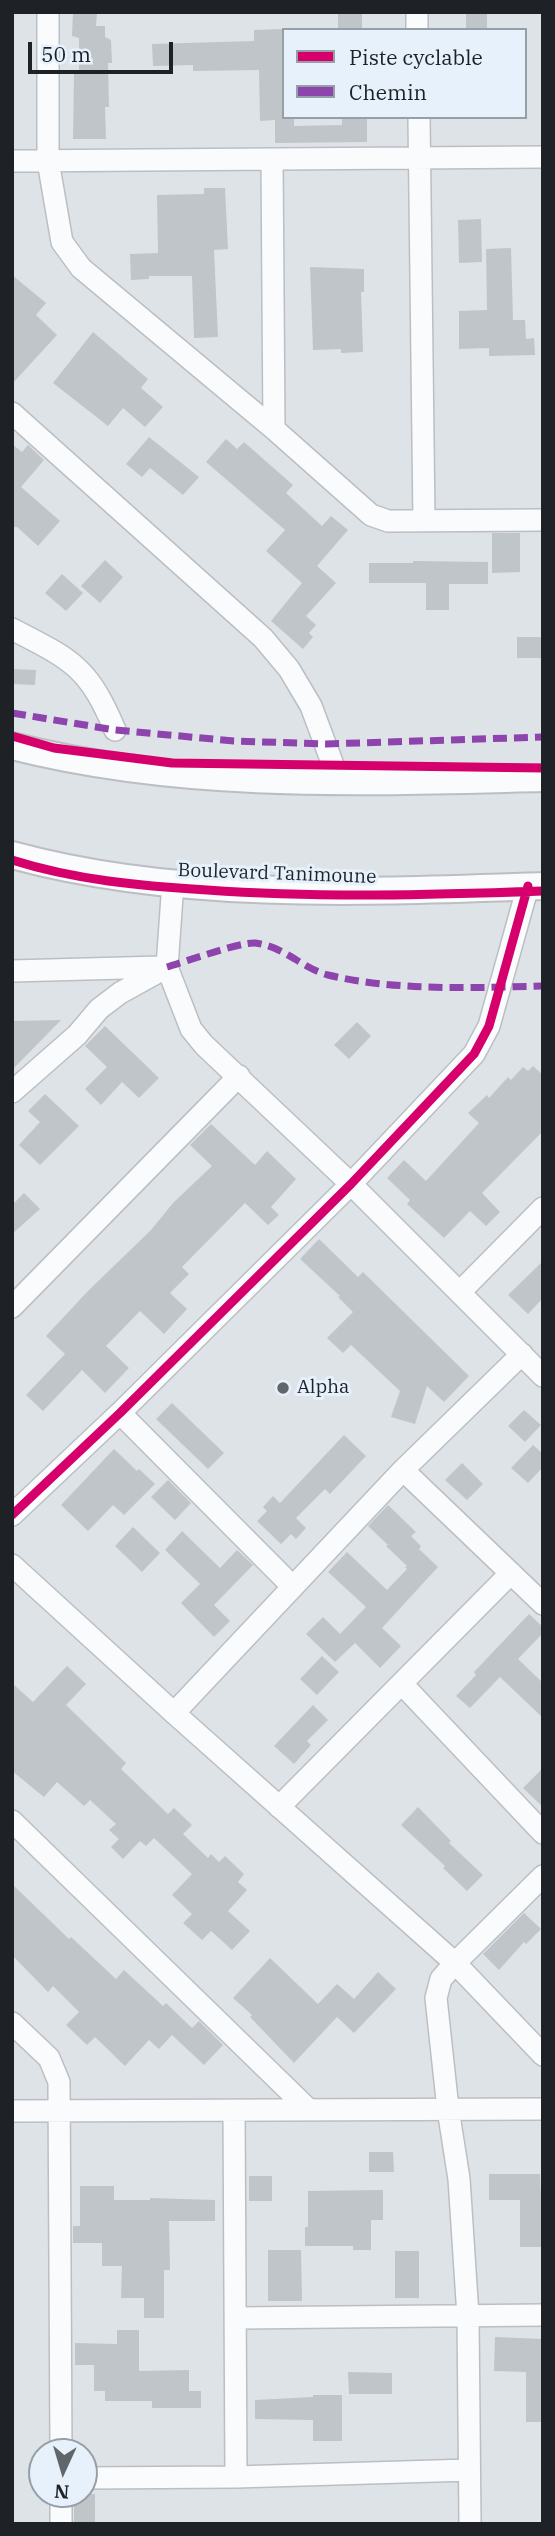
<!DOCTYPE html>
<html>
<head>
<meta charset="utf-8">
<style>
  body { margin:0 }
  #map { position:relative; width:555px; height:2536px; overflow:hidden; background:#dee3e8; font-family:"IBM Plex Serif",serif }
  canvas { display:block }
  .frame { position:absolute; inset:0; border:14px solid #1e2226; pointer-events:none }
  .legend { position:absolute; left:282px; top:28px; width:245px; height:91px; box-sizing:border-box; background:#e6f1fb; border:2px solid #969ea6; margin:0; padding:9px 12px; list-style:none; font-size:21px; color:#1e2226 }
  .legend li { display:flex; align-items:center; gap:14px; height:35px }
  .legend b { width:35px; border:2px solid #969ea6 }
  .north { position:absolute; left:28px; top:2438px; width:70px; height:70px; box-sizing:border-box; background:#e6f1fb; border:2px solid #969ea6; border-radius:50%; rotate:184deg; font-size:19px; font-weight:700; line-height:28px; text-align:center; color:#1e2226 }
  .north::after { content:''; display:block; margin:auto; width:24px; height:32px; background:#61666a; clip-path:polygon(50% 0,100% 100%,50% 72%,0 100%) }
  .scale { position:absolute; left:28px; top:42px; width:145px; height:32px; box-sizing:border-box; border:4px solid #1e2226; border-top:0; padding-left:9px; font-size:21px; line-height:24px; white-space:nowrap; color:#1e2226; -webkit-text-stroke:5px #e6f1fb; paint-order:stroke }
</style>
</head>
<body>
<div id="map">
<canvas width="555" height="2536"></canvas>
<div class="frame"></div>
<ul class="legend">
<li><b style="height:9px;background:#d6006c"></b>Piste cyclable</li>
<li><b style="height:9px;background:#8e44ad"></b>Chemin</li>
</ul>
<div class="north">N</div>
<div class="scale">50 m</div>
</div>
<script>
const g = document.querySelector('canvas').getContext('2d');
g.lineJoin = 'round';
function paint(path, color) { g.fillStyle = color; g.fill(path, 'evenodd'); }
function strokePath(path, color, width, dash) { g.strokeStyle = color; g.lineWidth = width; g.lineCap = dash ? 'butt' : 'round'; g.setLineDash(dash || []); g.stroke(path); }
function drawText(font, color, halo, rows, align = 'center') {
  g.font = font + ' "IBM Plex Serif",serif'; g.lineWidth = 6; g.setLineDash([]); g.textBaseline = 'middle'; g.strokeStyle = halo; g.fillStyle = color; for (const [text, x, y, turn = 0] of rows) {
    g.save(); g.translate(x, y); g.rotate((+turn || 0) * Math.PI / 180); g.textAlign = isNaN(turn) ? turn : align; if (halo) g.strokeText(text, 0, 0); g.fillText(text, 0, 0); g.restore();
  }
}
const building = new Path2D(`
  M73 12H97L96 26H105V37L111 40 112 63H108L109 107H105L106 139H73L74 74H79V38L72 36Z
  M338 12H362V30H338Z
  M466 12H487V30H466Z
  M284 29V117H294V126L342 125V117H367V142L275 143V120L260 121 259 70 193 71V65L153 66 152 44 254 41V30Z
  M204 188H225L228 249 214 250 218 337 194 338 192 276H149V279L131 280 130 254 158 253 157 195 204 194Z
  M481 219 482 262 459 263 458 220Z
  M511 248 513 320H525L526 339 534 338 535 355 489 356V348L459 349V311L487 310 486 249Z
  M310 267 364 269V292H361L363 352 341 353V349L313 350Z
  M12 275 46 303 36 315 57 335 12 384Z
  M93 332 148 379 141 388 163 407 145 427 123 408 108 426 53 383Z
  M149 437 199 477 183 495 150 468 142 477 126 464Z
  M226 439 237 449 244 442 293 485 286 493 322 526 331 516 348 530 317 566 336 583 306 616 316 625 309 633 313 637 303 649 271 621 302 583 266 551 285 530 206 462Z
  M12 444 22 452 28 445 44 460 21 487 60 521 38 546 17 527H12Z
  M492 533H520V572L492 573Z
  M105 560 123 577 100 603 81 586Z
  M413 561 488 562V584H449V610H426V583H369V563H413Z
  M62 574 83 593 66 611 45 593Z
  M517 637H542L543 658H517Z
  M12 669 36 670 35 685 12 684Z
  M61 1020 12 1070V1021Z
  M357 1022 371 1036 349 1059 334 1045Z
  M105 1026 159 1078 139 1098 122 1082 101 1105 85 1089 107 1067 85 1046Z
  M533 1066 543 1075V1131L482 1193 500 1212 486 1226 470 1211 444 1238 407 1204 410 1200 387 1178 404 1160 426 1181 479 1123 468 1113 487 1095 489 1098 508 1077 511 1080 523 1067 528 1071Z
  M45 1094 79 1126 40 1165 19 1145 40 1122 28 1111Z
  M211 1124 255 1165 267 1151 296 1179 271 1207 279 1215 268 1225 245 1203 182 1267 189 1274 170 1293 187 1309 164 1334 140 1311 106 1346 129 1368 105 1393 82 1370 43 1411 26 1395 65 1354 46 1336 88 1291 151 1230 173 1203 212 1166 190 1145Z
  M24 1193 40 1209 12 1234V1205Z
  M319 1239 358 1277 363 1272 469 1376 444 1402 427 1386 415 1424 391 1417 400 1391 351 1345 343 1353 327 1338 353 1312 338 1297 340 1296 300 1259Z
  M543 1261V1298L528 1314 508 1295Z
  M172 1403 224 1453 208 1469 156 1419Z
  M524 1410 541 1425 525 1442 508 1426Z
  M344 1435 366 1456 330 1494 325 1489 296 1518 306 1528 296 1539 291 1534 281 1544 257 1521 267 1511 263 1507 273 1496 280 1503Z
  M533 1445 543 1454V1467L528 1483 511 1468Z
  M114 1449 137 1471 139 1469 155 1484 124 1515 113 1505 88 1531 61 1505Z
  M462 1463 483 1484 467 1500 445 1480Z
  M168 1480 191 1503 175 1520 151 1497Z
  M388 1505 416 1532 411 1536 421 1546 419 1549 438 1567 382 1628 401 1646 380 1668 355 1643 335 1662 306 1634 323 1617 340 1634 366 1607 328 1572 347 1552 387 1590 407 1569 405 1567 407 1566 386 1546 388 1545 368 1526Z
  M133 1527 160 1553 142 1572 115 1546Z
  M182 1531 220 1568 237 1550 253 1565 214 1605 230 1621 214 1637 181 1603 200 1584 165 1550Z
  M529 1614 543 1627V1633L518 1659 543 1683V1718L500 1677 470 1708 456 1696 476 1675 474 1672Z
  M322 1656 339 1672 317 1695 300 1679Z
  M67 1666 86 1684 66 1705 126 1763 121 1769 168 1814 174 1808 192 1825 183 1834 208 1858 211 1854 219 1862 225 1856 244 1874 238 1882 247 1890 228 1911 250 1931 232 1950 211 1931 202 1940 183 1923 192 1914 172 1895 192 1874 154 1838 146 1846 140 1841 123 1859 111 1847 119 1839 109 1830 116 1824 90 1800 84 1806 57 1782 44 1797 12 1771V1683L33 1702Z
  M313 1705 328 1720 307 1741 311 1745 294 1764 274 1746Z
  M543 1768V1807L523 1788Z
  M418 1807 451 1841 449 1843 483 1875 467 1891 443 1868 445 1866 401 1825Z
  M12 1884 69 1939 71 1937 116 1979 124 1970 163 2006 166 2003 192 2028 199 2021 223 2045 204 2065 172 2035 159 2049 149 2040 125 2066 95 2037 87 2045 66 2025 79 2012 53 1986 48 1992 12 1955Z
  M524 1913 541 1929 526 1944 524 1942 499 1970 483 1954Z
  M270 1958 318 2004 337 1984 354 1999 378 1972 396 1989 354 2033 337 2017 294 2063 250 2017 252 2015 233 1998Z
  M369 2152H393L394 2172H369Z
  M489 2174H540L543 2247H520V2200H489Z
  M249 2176H272V2201H249Z
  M80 2186H114V2200H150V2198L215 2200V2221H169L170 2270H164V2318H144V2298H121L122 2266H102V2243H73V2226H80Z
  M383 2190V2220H371V2250H353V2246H305V2227H308V2191Z
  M268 2250H301L302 2301H268Z
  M395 2251H419V2298H395Z
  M117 2330H139V2371L189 2370V2391H201V2408H152V2401H105V2391H94V2365H75V2343L117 2344Z
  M495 2337 543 2339V2422H526V2372L494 2371Z
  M348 2372 392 2373V2394H349Z
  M313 2395H342V2441H313V2420L255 2419V2400L313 2397Z
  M74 2494H95V2524H74Z`);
const minor = new Path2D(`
  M48 12V161L62 242 81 268 274 429 371 515 388 521 543 520
  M417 12V30
  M419 117 424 521
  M272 159 274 429
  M12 161 543 157
  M12 413 263 638 289 669 311 706 339 781
  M12 629C72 660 88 666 115 730
  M173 882 167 967 191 1029 204 1045 351 1184 543 1376
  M12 971 161 967
  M12 1092 77 1035 99 1009 120 993 167 967
  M460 1292 543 1208
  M12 1307 239 1076
  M120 1413 293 1587
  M403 1470 543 1604
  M12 1515 120 1413 351 1184 474 1054 489 1026 528 886
  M12 1565 174 1713 455 1963 543 2055
  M402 1684 543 1833
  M174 1713 403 1470 522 1354
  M279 1807 511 1573
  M12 1821 309 2110
  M12 2023 49 2058 59 2082 61 2452
  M234 2110 236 2477
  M12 2111 543 2109
  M236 2318 543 2315
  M84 2478 236 2477 469 2470
  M61 2494V2524
  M470 2524 468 2316 459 2179 448 2109 436 1998 441 1979 455 1963 543 1876`);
const major = new Path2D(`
  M12 746C185 790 366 782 543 778
  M12 855C180 901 370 892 543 886`);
const quiet = new Path2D(`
  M12 713 115 730 234 741 326 744 543 737
  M167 967C184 962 240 942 255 943 286 947 301 968 328 975 395 991 474 988 543 986`);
const cycleway = new Path2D(`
  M12 736 54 748 172 763 543 768
  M12 860C75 880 141 886 207 890 319 898 431 895 543 891
  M12 1515 120 1413 351 1184 474 1054 489 1026 528 886`);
const markers = [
  [283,1388,7,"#61666a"]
];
const streetNames = [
  ["Boulevard Tanimoune",277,874,2]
];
const poiNames = [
  ["Alpha",297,1388]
];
paint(building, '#c0c5c9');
strokePath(minor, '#bbbfc3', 24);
strokePath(major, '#bbbfc3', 30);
strokePath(minor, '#fafbfc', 21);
strokePath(major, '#fafbfc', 26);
strokePath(quiet, '#8e44ad', 7, [14, 7]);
strokePath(cycleway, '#d6006c', 9);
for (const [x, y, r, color] of markers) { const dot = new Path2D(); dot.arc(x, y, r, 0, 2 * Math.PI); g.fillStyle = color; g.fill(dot); strokePath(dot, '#e6f1fb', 2.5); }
drawText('19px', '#1e2226', '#e6f1fb', streetNames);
drawText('19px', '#1e2226', '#e6f1fb', poiNames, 'left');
</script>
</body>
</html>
